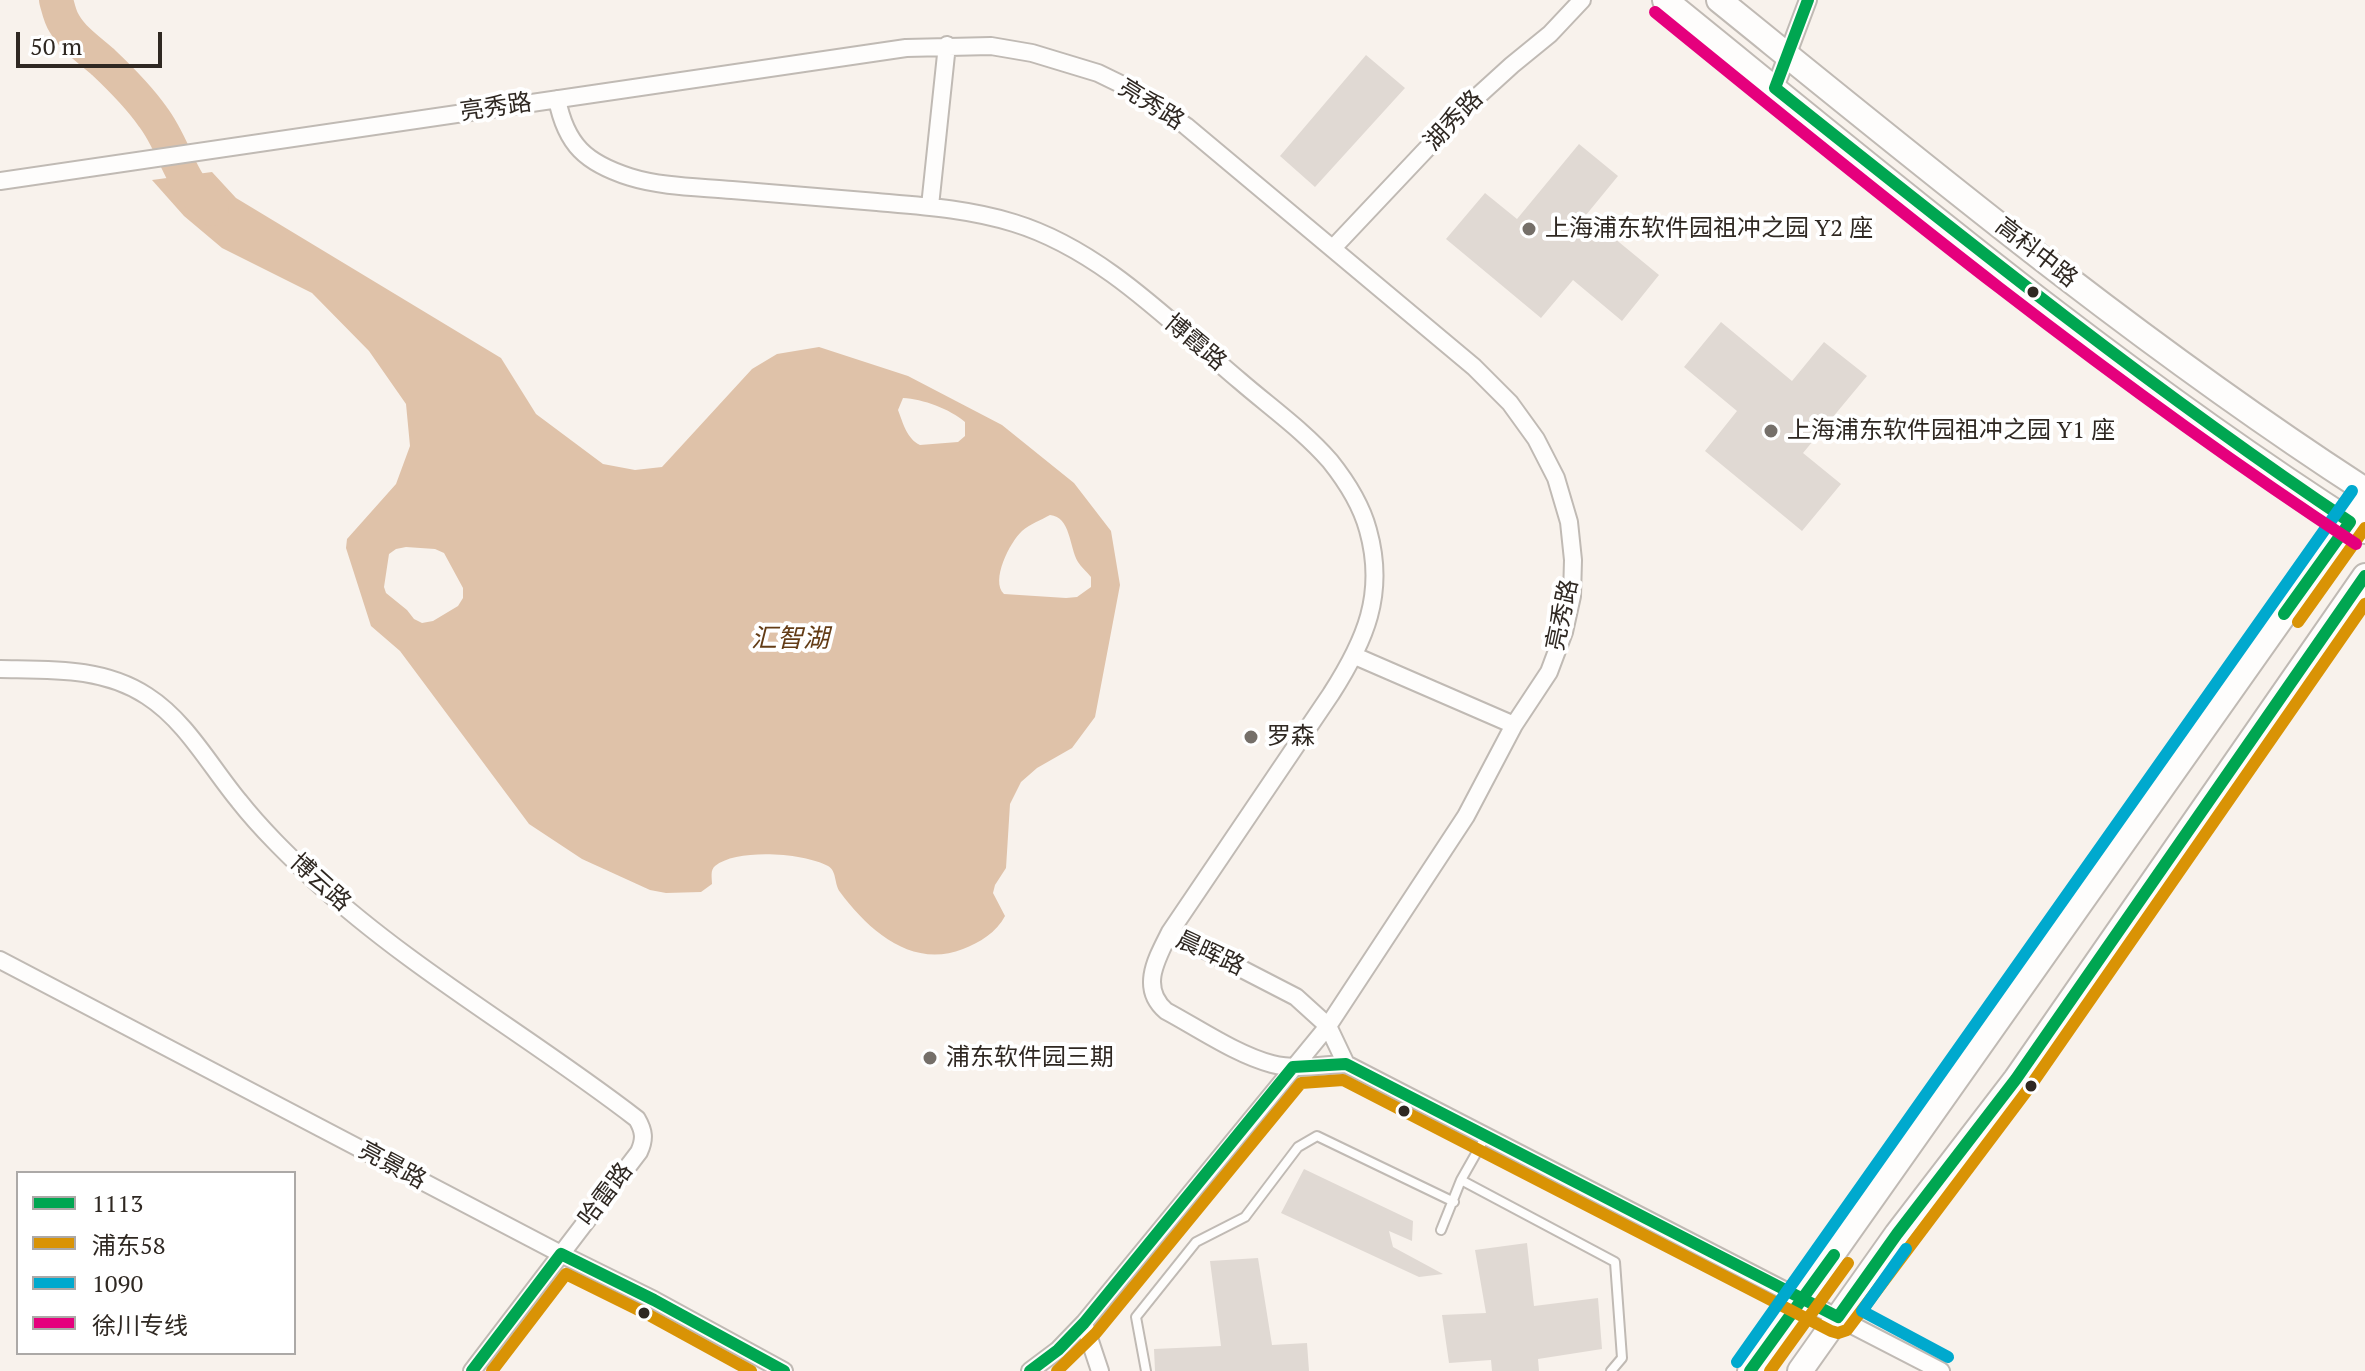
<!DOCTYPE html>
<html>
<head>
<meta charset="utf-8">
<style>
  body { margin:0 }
  #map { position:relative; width:2365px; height:1371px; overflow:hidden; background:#f8f2ec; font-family:"PT Serif","Noto Sans SC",serif }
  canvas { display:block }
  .legend { position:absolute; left:16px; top:1171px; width:280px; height:184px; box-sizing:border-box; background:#fff; border:2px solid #aca9a7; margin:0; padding:10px 14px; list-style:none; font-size:24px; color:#2f2822 }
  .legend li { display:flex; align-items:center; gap:16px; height:40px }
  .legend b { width:40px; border:2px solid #aca9a7 }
  .scale { position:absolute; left:16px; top:32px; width:146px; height:36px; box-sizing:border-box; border:4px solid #2f2822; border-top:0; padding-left:10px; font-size:24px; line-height:28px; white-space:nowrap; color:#2f2822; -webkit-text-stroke:6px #fff; paint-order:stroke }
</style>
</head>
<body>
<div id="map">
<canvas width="2365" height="1371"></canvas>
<ul class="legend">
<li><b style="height:10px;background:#00a651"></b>1113</li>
<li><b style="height:10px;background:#d99305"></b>浦东58</li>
<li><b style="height:10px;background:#00a9ce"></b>1090</li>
<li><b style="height:10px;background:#e5007d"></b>徐川专线</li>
</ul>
<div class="scale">50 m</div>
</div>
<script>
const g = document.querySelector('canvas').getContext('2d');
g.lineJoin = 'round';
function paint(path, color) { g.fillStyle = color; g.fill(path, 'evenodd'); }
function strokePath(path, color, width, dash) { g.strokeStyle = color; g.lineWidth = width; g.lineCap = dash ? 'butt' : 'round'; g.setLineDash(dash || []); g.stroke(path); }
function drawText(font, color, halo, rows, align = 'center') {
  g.font = font + ' "PT Serif","Noto Sans SC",serif'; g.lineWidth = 8; g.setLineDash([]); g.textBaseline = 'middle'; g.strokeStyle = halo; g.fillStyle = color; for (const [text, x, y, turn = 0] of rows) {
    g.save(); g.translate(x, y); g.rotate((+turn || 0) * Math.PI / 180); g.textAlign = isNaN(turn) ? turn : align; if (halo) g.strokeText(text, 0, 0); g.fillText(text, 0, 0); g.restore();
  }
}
const water = new Path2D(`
  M212 172 236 198 501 358 536 414 603 464 635 470 662 467 752 369 777 354 819 347 908 376 1002 425 1074 483 1111 531 1120 585 1095 717 1072 748 1037 768 1021 782 1010 804 1006 868 995 885 993 893 1005 916C997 932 979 943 963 949 912 969 869 931 840 892 834 884 837 871 828 866 804 853 737 848 715 866 710 870 712 878 712 884L701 892 666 893 650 890 582 859 529 824 400 651 371 626 346 548 347 539 396 484 410 446 406 404 369 351 312 293 222 248 184 216 152 180ZM903 398C923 399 950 409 965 422V436L958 442 920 445C907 439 903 423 898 410ZM1050 515C1071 517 1069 547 1078 562 1081 567 1087 572 1091 577V587L1077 597 1066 598 1004 594C990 581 1010 542 1022 531 1030 524 1041 520 1050 515ZM406 547 435 549 444 553 463 588V598L458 606 433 621 422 623 414 619 407 610 386 593 384 587 389 554 396 549Z`);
const river = new Path2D(`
  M56 0C58 7 60 17 64 23 73 39 89 50 103 62 121 79 139 97 153 117 176 147 180 186 212 209`);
const building = new Path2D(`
  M1366 55 1405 88 1315 187 1280 156Z
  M1579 144 1618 176 1586 215 1659 275 1622 321 1573 280 1541 318 1446 239 1485 193 1517 219Z
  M1721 322 1792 381 1824 342 1867 376 1803 453 1841 484 1802 531 1705 451 1737 411 1684 367Z
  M1304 1169 1413 1221 1412 1241 1389 1231 1393 1247 1443 1274 1419 1277 1281 1213Z
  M1527 1243 1534 1306 1598 1298 1602 1349 1538 1359 1539 1371H1492L1491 1360 1449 1363 1442 1315 1486 1313 1475 1250Z
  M1258 1258 1272 1345 1307 1343 1309 1371H1155L1154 1349 1221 1346 1210 1261Z`);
const lane = new Path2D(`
  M1461 1180 1486 1136
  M1441 1230 1461 1180 1615 1262 1622 1358 1611 1371
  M1146 1371 1136 1317 1196 1242 1245 1217 1298 1147 1317 1136 1454 1202`);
const street = new Path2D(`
  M1775 88 1808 0
  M557 99C566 145 586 163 630 177 662 187 699 187 732 190 780 194 828 198 877 202 923 206 969 209 1014 223 1102 250 1171 323 1240 381 1270 407 1304 431 1330 461 1346 481 1361 504 1368 530 1386 594 1365 641 1331 694L1170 932C1157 958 1139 988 1166 1011 1198 1028 1237 1055 1272 1064 1296 1070 1322 1065 1346 1064L1941 1371
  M0 181 906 48 991 46 1032 53 1098 73 1135 91 1186 126 1474 367 1510 403 1536 439 1556 478 1569 522 1573 560 1572 596 1564 632 1549 672 1514 725 1466 816 1328 1026 1084 1323 1058 1350 1030 1371
  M930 206 947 45
  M1333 248 1468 105 1512 65 1550 34 1582 0
  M1355 656 1514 725
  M0 669C51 670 103 667 147 696 186 721 210 766 239 801 261 829 288 855 314 880 413 971 531 1037 637 1119 644 1131 645 1139 639 1152L472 1371
  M1170 932 1296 997 1328 1026 1346 1064
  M0 960 561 1254 654 1300 784 1371
  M1084 1323 1100 1371`);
const primary = new Path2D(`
  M1665 0C1892 184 2118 374 2365 531
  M1719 0C1929 170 2138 343 2365 490
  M1750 1371 2365 500
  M1800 1371 1897 1234 2016 1079 2365 576`);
const bus1 = new Path2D(`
  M1808 0 1775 88C1963 238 2150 388 2350 522L2284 614
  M472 1371 561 1254 654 1300 784 1371
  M1030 1371 1058 1350 1084 1323 1293 1067 1346 1064 1838 1317 1897 1234 2016 1079 2365 576
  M1750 1371 1834 1255`);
const bus2 = new Path2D(`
  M2298 622 2365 528
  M492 1371 566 1274 647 1314 751 1371
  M1057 1371 1096 1333 1301 1083 1343 1080 1831 1331 1838 1333 1847 1330 2029 1088 2365 604
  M1770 1371 1848 1263`);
const bus3 = new Path2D(`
  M1906 1249 1862 1311 1948 1357
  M1737 1362 2352 491`);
const bus4 = new Path2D(`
  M1655 12C1883 198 2110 383 2356 544`);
const markers = [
  [1529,229,8,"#756f69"],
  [2033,292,7,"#2f2822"],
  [1771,431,8,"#756f69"],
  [1251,737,8,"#756f69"],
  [930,1058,8,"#756f69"],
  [2031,1086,7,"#2f2822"],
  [1404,1111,7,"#2f2822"],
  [644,1313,7,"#2f2822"]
];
const streetNames = [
  ["亮秀路",1151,105,32],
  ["亮秀路",496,108,-8],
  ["湖秀路",1454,121,-46],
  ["高科中路",2036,253,38],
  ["博霞路",1195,343,40],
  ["亮秀路",1563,615,-78],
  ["博云路",320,883,42],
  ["晨晖路",1210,954,25],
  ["亮景路",392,1166,28],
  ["哈雷路",606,1195,-53]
];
const poiNames = [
  ["上海浦东软件园祖冲之园 Y2 座",1545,229],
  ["上海浦东软件园祖冲之园 Y1 座",1787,431],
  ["罗森",1267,737],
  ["浦东软件园三期",946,1058]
];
const waterNames = [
  ["汇智湖",790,640]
];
paint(water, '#dfc2a9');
strokePath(river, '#dfc2a9', 34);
paint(building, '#e0d9d3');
strokePath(lane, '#c0bab4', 12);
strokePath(street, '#c0bab4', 20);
strokePath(primary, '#c0bab4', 28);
strokePath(lane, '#fefdfc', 8);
strokePath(street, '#fefdfc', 16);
strokePath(primary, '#fefdfc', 24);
strokePath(bus1, '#00a651', 12);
strokePath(bus2, '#d99305', 12);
strokePath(bus3, '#00a9ce', 12);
strokePath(bus4, '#e5007d', 12);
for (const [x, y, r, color] of markers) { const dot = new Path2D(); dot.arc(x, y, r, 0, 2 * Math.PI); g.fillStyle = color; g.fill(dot); strokePath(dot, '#fff', 3); }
drawText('24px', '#2f2822', '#fff', streetNames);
drawText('24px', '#2f2822', '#fff', poiNames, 'left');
drawText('italic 26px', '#633c16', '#fff', waterNames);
</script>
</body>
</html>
